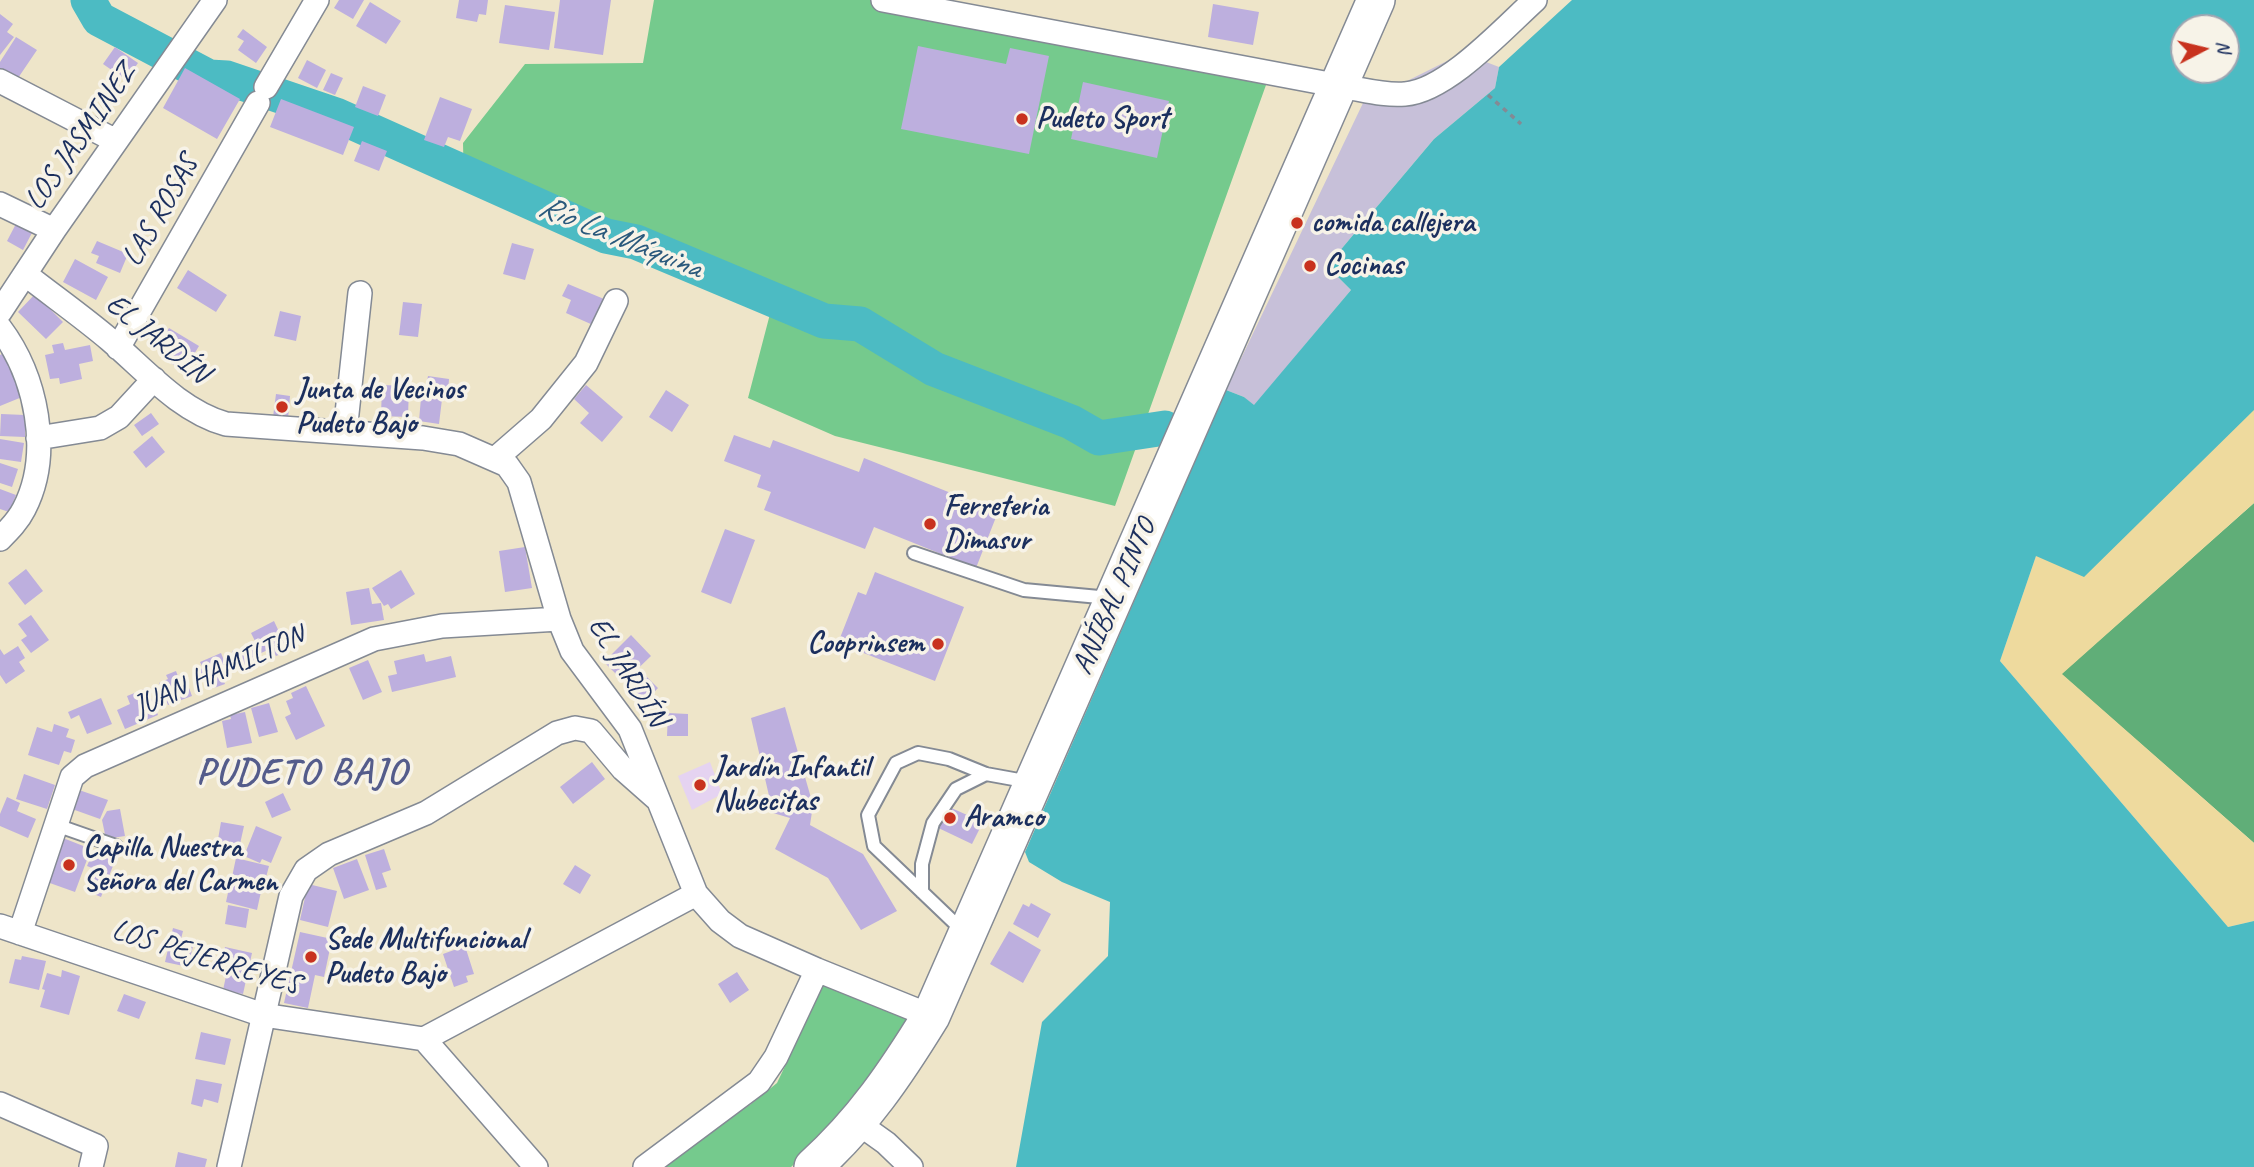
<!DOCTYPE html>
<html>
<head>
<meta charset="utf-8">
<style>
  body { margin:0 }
  #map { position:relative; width:2254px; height:1167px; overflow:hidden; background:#eee5c9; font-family:Caveat,sans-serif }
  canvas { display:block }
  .north { position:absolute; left:2170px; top:14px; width:70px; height:70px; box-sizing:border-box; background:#f7f3e8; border:2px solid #9fa5b1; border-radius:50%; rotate:83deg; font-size:19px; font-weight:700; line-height:28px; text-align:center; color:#1b2f5e }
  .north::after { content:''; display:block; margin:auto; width:24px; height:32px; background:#c8321e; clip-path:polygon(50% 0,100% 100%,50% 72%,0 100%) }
</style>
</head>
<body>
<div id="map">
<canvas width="2254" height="1167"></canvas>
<div class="north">N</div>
</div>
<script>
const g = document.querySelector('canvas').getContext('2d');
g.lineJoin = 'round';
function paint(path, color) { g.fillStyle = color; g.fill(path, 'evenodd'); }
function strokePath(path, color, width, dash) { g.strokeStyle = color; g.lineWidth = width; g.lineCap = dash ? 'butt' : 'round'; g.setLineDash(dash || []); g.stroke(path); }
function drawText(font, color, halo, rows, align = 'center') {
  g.font = font + ' Caveat,sans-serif'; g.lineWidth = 7; g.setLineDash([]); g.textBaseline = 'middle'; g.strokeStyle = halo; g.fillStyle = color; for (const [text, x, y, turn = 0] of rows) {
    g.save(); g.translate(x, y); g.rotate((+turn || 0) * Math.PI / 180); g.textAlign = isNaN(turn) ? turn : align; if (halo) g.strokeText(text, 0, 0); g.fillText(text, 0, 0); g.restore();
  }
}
const built = new Path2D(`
  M710 762 722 794 692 810 678 776Z`);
const industrial = new Path2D(`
  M1463 53 1499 67 1495 88 1434 139 1327 266 1351 290 1254 406 1244 397 1226 390 1363 103Z`);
const green = new Path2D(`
  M654 0H914L1196 57 1266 85 1115 506 835 436 748 398 770 314 464 189 463 143 525 64 643 63Z
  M819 983 915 1020 834 1128 791 1167H656L751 1104 777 1083 797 1041Z`);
const forest = new Path2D(`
  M2254 503V843L2061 674Z`);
const sand = new Path2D(`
  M2254 408V503L2062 674 2254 843V921L2228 927 2000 661 2036 556Z`);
const water = new Path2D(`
  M1572 0H2254V410L2084 577 2036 556 2000 661 2228 927 2254 921V1167H1016L1042 1022 1108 956 1110 902 1062 882 1029 862 1025 852 1226 390 1244 397 1254 405 1351 290 1327 266 1434 139 1495 88 1499 67ZM2184 28H2226V70H2184Z`);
const river = new Path2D(`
  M88 0 99 19 209 77 227 78 336 115 606 236 636 242 824 321 860 324 934 369 1071 422 1099 438 1165 428`);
const building = new Path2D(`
  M339 0H364L353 19 334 8Z
  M459 0H488L486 15 479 14 477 22 456 18Z
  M560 0H611L603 55 554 48Z
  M370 2 401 21 386 44 356 26Z
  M1213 4 1259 12 1253 45 1208 37Z
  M505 5 555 12 549 50 499 43Z
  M0 14 13 24 7 32 14 37 0 55Z
  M243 29 267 47 256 63 238 50 244 41 237 37Z
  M16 37 37 50 16 81 0 71V62Z
  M918 46 1006 64 1010 48 1049 56 1029 154 901 129Z
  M115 47 138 63 126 80 103 64Z
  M307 60 326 70 317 88 298 78Z
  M185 68 240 99 217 139 163 108Z
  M331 73 343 78 335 95 323 90Z
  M1083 82 1169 101 1157 158 1071 139Z
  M363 86 386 95 378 116 355 107Z
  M440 97 472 109 460 141 448 137 444 147 424 140Z
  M281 99 354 127 343 155 270 127Z
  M362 141 387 151 379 171 354 161Z
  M18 220 34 229 23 250 7 241Z
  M97 241 128 254 120 273 96 263 99 256 91 253Z
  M512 243 534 249 525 280 503 274Z
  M75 259 108 277 96 300 63 282Z
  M188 270 227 295 216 312 177 288Z
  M568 284 604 299 593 325 566 313 571 300 562 296Z
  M35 294 63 322 46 339 18 312Z
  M403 302 422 304 418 337 399 335Z
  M280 311 301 316 296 341 274 336Z
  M169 328 199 346 184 371 162 358 169 348 160 343Z
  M63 343 65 350 90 345 93 361 79 364 82 379 60 384 59 378 50 379 45 355 54 353 52 345Z
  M4 353 22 397 0 406V355Z
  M428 376 449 379 448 392 443 391 439 424 419 421 422 386H426Z
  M382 385 409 386 408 417 381 416Z
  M586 385 623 417 602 442 580 423 589 413 574 399Z
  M666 390 689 405 672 432 649 417Z
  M276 394 290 396 288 419 273 417Z
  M151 413 159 424 142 436 134 425Z
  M1 414 25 415V437L0 436Z
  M734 435 770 448 773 440 859 472 864 458 998 512 976 568 874 527 865 549 764 510 771 492 757 487 761 475 724 461Z
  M152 436 165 452 146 468 133 452Z
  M0 439 24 443 21 462 0 459Z
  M0 463 18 469 12 487 0 483Z
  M0 489 16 495 9 512 0 509Z
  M725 529 755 540 731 604 701 592Z
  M525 547 532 588 505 592 499 551Z
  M26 569 43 591 25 605 8 583Z
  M401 570 415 594 391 609 388 604 384 606 372 588Z
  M875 572 964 607 935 681 838 643 858 592 866 595Z
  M369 588 372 604 381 603 384 620 351 625 346 592Z
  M31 615 49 640 31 653 21 640 27 636 18 624Z
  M274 621 288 651 276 656 272 648 261 653 251 633Z
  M631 635 651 656 624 682 604 662Z
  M18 646 25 658 19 662 25 671 6 684 0 675V649L4 655Z
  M253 647 256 666 229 670 227 659 233 658 232 651Z
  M221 653 229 673 222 676 225 684 214 688 210 677 200 681 196 671 203 668 200 662Z
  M424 654 426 662 451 656 456 677 392 692 388 676 397 674 394 661Z
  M368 660 382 692 363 700 349 668Z
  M176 671 179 679 185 677 192 696 168 705 159 683 168 679 166 675Z
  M645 675 658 688 643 704 630 690Z
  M306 686 325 726 296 740 285 717 291 714 286 701 293 698 291 693Z
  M147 688 158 715 125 729 117 710 130 704 127 696Z
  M101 698 112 724 87 734 79 715 71 719 68 712Z
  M269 703 278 732 259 737 251 708Z
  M785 707 813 805 810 825 863 854 897 911 861 930 828 878 775 849 790 818 773 813 751 718Z
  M245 712 252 743 227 748 222 721 231 719 230 715Z
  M668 713 688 714V736H667Z
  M54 724 69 729 66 737 75 740 71 753 64 751 59 765 28 755 37 727 52 732Z
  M592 762 605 779 573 804 560 787Z
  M24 774 55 785 47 809 16 799Z
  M79 790 108 800 100 819 72 809Z
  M283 793 291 810 272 818 265 802Z
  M7 797 20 803 17 811 36 819 28 838 0 826V814Z
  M940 803 983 822 972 844 930 824Z
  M120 809 125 836 106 839 102 820 107 811Z
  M221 822 244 826 240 844 244 845 242 856 216 851Z
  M256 826 282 837 271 863 262 859 260 863 244 856Z
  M63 838 91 849 75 892 47 882Z
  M384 849 391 870 382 873 387 887 376 890 365 855Z
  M98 852 116 858 101 897 84 890 92 868 87 866 92 854 96 856Z
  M236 858 269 866 264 885 232 877Z
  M357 859 369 890 344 899 333 868Z
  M575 865 591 875 580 894 563 884Z
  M231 879 262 887 257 910 226 902Z
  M308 884 337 891 328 927 300 920Z
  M1031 903 1051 914 1038 938 1013 924 1023 904 1029 907Z
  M228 905 249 909 246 928 225 924Z
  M173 928 183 931 181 939 194 942 188 967 165 962Z
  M1009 931 1041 950 1023 983 990 964Z
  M300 932 332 939 324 977 315 975 308 1008 284 1003Z
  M465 946 474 974 466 976 468 982 454 987 443 954Z
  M225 947 252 953 243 994 223 990 230 958 223 956Z
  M22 956 46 961 39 990 9 983 15 959 21 960Z
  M62 970 80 976 69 1015 40 1007 45 990 42 989 47 973 61 977Z
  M737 972 749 990 730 1003 718 984Z
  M124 994 146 1002 139 1019 117 1011Z
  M201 1032 231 1039 225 1065 195 1059Z
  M196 1079 222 1084 218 1103 204 1099 202 1107 191 1104Z
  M178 1152 207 1159 205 1167H175Z`);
const path = new Path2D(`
  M1488 95 1521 124`);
const lane = new Path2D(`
  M914 553 1024 590 1110 598
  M56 825 116 846
  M922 892V864L933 823 956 789 986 774
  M964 932 874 846 868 815 896 763 918 753 949 759 986 774 1030 782`);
const street = new Path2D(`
  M883 0 1340 86C1361 89 1384 96 1405 94 1447 91 1504 28 1535 0
  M0 81 116 141
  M266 87 317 0
  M0 204 54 230
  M25 274C53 296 83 317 110 340 146 371 180 411 226 424L423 438 459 444 507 465 519 482 559 619 572 651 630 729 696 894 720 921 740 936 817 970 931 1016
  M0 312 54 230 215 0
  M0 328C36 376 53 453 24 509 18 521 9 530 0 539
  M118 348 258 103
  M345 432 360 293
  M38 438 100 428 119 417 154 379
  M495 459 541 419 586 363 616 301
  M0 926 263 1015 424 1039 696 894
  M20 933 72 777 85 766 374 639 442 626 559 619
  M424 1039 536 1167
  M0 1104 96 1146 91 1167
  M858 1123 886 1143 911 1167
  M229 1167 291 896 306 870 329 854 426 813 557 733 575 728 591 731 623 769 657 799
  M645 1167 759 1082 776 1057 817 970`);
const primary = new Path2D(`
  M813 1167C863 1122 896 1073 931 1016L1376 0`);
const markers = [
  [1022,119,7,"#c8321e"],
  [1297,223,7,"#c8321e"],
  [1310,266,7,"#c8321e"],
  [282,407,7,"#c8321e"],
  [930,524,7,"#c8321e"],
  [938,644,7,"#c8321e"],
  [700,785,7,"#c8321e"],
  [950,818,7,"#c8321e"],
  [69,865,7,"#c8321e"],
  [311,957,7,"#c8321e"]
];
const poiNames = [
  ["Pudeto Sport",1036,119],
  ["comida callejera",1311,223],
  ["Cocinas",1324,266],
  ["Junta de Vecinos",296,390],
  ["Pudeto Bajo",296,424],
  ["Ferreteria",944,507],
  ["Dimasur",944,541],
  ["Cooprinsem",924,644,"right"],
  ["Jardín Infantil",714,768],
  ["Nubecitas",714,802],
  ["Aramco",964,818],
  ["Capilla Nuestra",83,848],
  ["Señora del Carmen",83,882],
  ["Sede Multifuncional",325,940],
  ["Pudeto Bajo",325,974]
];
const streetNames = [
  ["LOS JASMINEZ",81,137,-55],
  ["LAS ROSAS",161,211,-60],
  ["EL JARDÍN",157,339,39],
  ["ANÍBAL PINTO",1115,597,-66],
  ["JUAN HAMILTON",219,672,-24],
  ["EL JARDÍN",627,672,58],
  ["LOS PEJERREYES",206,958,17]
];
const waterNames = [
  ["Río La Máquina",620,238,22]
];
const districtNames = [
  ["PUDETO BAJO",302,773]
];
paint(built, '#e5d3f1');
paint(industrial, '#c7c0d9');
paint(green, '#75ca8d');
paint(forest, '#60ae78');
paint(sand, '#eeda9e');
paint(water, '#4cbbc3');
strokePath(river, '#4cbbc3', 35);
paint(building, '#bdafde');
strokePath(lane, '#848a94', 16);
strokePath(street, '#848a94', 26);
strokePath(primary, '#848a94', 40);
strokePath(path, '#848a94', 3.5, [5, 5]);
strokePath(lane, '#fff', 12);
strokePath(street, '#fff', 23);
strokePath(primary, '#fff', 37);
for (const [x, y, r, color] of markers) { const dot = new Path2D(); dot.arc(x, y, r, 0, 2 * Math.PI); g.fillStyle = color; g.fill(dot); strokePath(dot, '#f7f3e8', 2.5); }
drawText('bold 30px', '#1b2f5e', '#f7f3e8', poiNames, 'left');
drawText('30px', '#1b2f5e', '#f7f3e8', streetNames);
drawText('italic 32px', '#2a597c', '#f7f3e8', waterNames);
g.letterSpacing = '2px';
drawText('bold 37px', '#545c8b', '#f7f3e8', districtNames);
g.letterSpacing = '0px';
</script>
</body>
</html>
